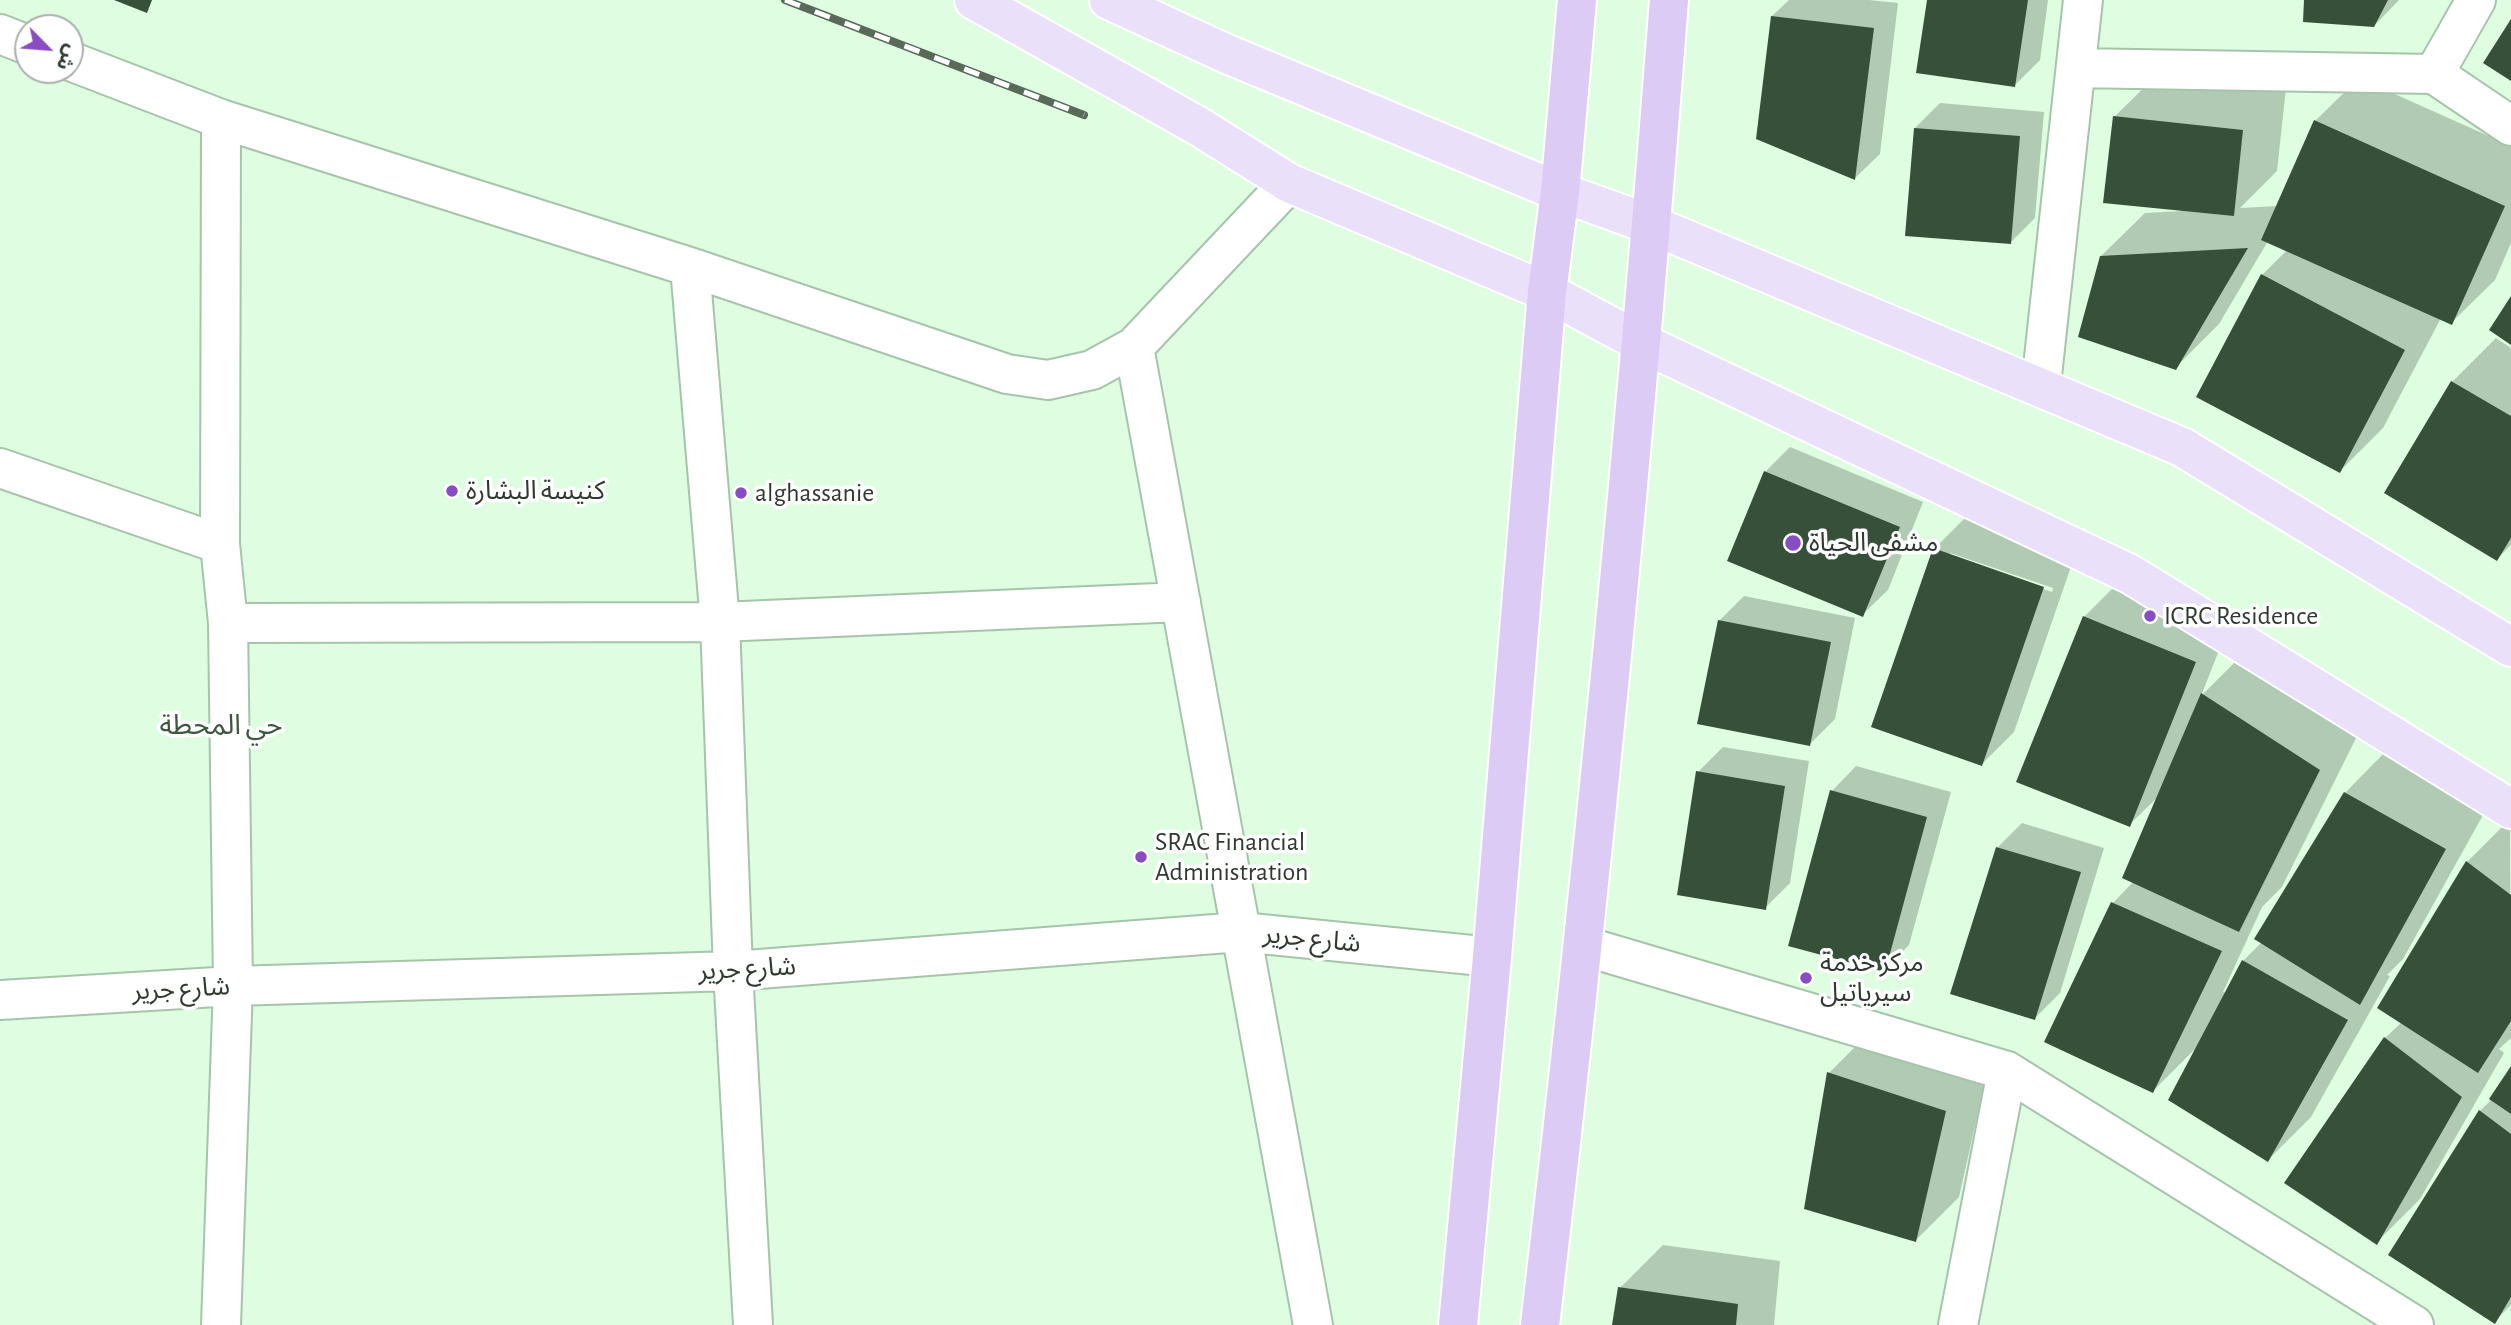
<!DOCTYPE html>
<html>
<head>
<meta charset="utf-8">
<style>
  body { margin:0 }
  #map { position:relative; width:2511px; height:1325px; overflow:hidden; background:#defde1; font-family:"Alegreya Sans","Noto Sans Arabic",sans-serif }
  canvas { display:block }
  .north { position:absolute; left:14px; top:14px; width:70px; height:70px; box-sizing:border-box; background:#fff; border:2px solid #abb0ac; border-radius:50%; rotate:115deg; font-size:19px; font-weight:700; line-height:28px; text-align:center; color:#2e3a2f }
  .north::after { content:''; display:block; margin:auto; width:24px; height:32px; background:#884dc3; clip-path:polygon(50% 0,100% 100%,50% 72%,0 100%) }
</style>
</head>
<body>
<div id="map">
<canvas width="2511" height="1325"></canvas>
<div class="north">ش</div>
</div>
<script>
const g = document.querySelector('canvas').getContext('2d');
g.lineJoin = 'round';
function paint(path, color) { g.fillStyle = color; g.fill(path, 'evenodd'); }
function strokePath(path, color, width, dash) { g.strokeStyle = color; g.lineWidth = width; g.lineCap = dash ? 'butt' : 'round'; g.setLineDash(dash || []); g.stroke(path); }
function drawText(font, color, halo, rows, align = 'center') {
  g.font = font + ' "Alegreya Sans","Noto Sans Arabic",sans-serif'; g.lineWidth = 7; g.setLineDash([]); g.textBaseline = 'middle'; g.strokeStyle = halo; g.fillStyle = color; for (const [text, x, y, turn = 0] of rows) {
    g.save(); g.translate(x, y); g.rotate((+turn || 0) * Math.PI / 180); g.textAlign = isNaN(turn) ? turn : align; if (halo) g.strokeText(text, 0, 0); g.fillText(text, 0, 0); g.restore();
  }
}
const shadow = new Path2D(`
  M1789 0H1869L1898 3 1880 154 1855 178 1772 16Z
  M1929 0H2048L2040 60 2015 85Z
  M2306 0H2399L2374 26Z
  M2158 74 2286 88 2277 171 2240 208 2277 206 2315 121 2359 78 2511 146V243L2495 280 2451 323 2441 318 2383 428 2340 471 2262 275 2287 250 2268 241 2219 324 2175 368 2101 256 2145 213 2181 211 2114 117Z
  M1940 103 2044 112 2035 218 2010 243 1915 128Z
  M2496 338 2511 348V545L2497 559 2386 493 2452 382Z
  M1790 447 1923 502 1888 590 1863 614 1765 472Z
  M1966 517 2075 555 2014 732 1982 764 1934 549ZM1950 553 2053 588 2052 592 1950 556Z
  M2116 585 2227 630 2201 696 2246 651 2362 726 2282 887 2262 907 2223 992 2226 993 2243 961 2262 942 2256 939 2345 793 2388 749 2488 806 2403 959 2387 975 2390 976 2311 1117 2268 1160 2198 1046 2153 1091 2113 903 2134 881 2159 796 2129 825 2084 617Z
  M1744 596 1855 618 1835 719 1810 744 1719 621Z
  M1723 747 1809 761 1790 883 1765 908 1698 772Z
  M1856 766 1951 792 1909 945 1884 970 1832 791Z
  M2510 819 2511 1038 2499 1049 2504 1053 2420 1199 2376 1243 2287 1183 2385 1038 2402 1022 2467 862Z
  M2022 823 2104 848 2060 993 2035 1018 1997 848Z
  M1872 1030 1988 1068 1959 1197 1916 1240 1829 1073Z
  M2511 1069V1305L2495 1321 2480 1111 2492 1099Z
  M1663 1245 1780 1261 1774 1325H1613L1620 1288Z`);
const building = new Path2D(`
  M114 0H152L147 13Z
  M1927 0H2028L2015 87 1916 73Z
  M2304 0H2388L2374 27 2303 22Z
  M1771 16 1874 28 1855 180 1756 139Z
  M2511 19V81L2483 63Z
  M2113 116 2243 130 2234 216 2103 203Z
  M2314 120 2505 206 2452 325 2261 240Z
  M1914 128 2020 136 2011 244 1905 236Z
  M2248 248 2176 370 2078 337 2100 256Z
  M2261 274 2405 350 2340 473 2196 397Z
  M2511 296V345L2489 330Z
  M2451 381 2511 416V538L2497 561 2384 493Z
  M1764 471 1900 527 1863 617 1727 561Z
  M1933 548 2044 587 1982 766 1871 727Z
  M2083 616 2196 662 2130 827 2016 782Z
  M1718 620 1831 642 1810 746 1697 724Z
  M2201 693 2320 770 2239 932 2122 878Z
  M1696 771 1785 786 1766 910 1677 895Z
  M1830 790 1927 817 1885 972 1788 946Z
  M2344 792 2446 849 2360 1005 2254 939Z
  M1996 847 2081 872 2035 1020 1950 994Z
  M2466 861 2511 895V1021L2478 1073 2377 1008Z
  M2111 902 2222 951 2153 1093 2044 1042Z
  M2242 960 2348 1020 2268 1162 2168 1100Z
  M2384 1037 2462 1097 2377 1245 2284 1183Z
  M2511 1066V1114L2489 1099Z
  M1827 1072 1946 1111 1916 1242 1804 1209Z
  M2479 1110 2511 1134V1297L2495 1324 2388 1255Z
  M1618 1287 1738 1304 1736 1325H1612Z`);
const minor = new Path2D(`
  M0 34 28 45
  M70 61 221 119 690 267 1007 374 1048 380 1092 370 1134 347 1289 183
  M2076 68 2434 74 2511 126
  M2434 74 2476 0
  M221 119 220 544 228 623 233 986 221 1325
  M690 267 720 622 733 971 753 1325
  M1134 347 1313 1325
  M2041 385 2083 0
  M0 468 220 544
  M228 623 720 622 1181 602
  M1584 946 2007 1071 2414 1325
  M0 1000 233 986 733 971 1241 932 1492 957
  M1958 1325 2007 1071`);
const major = new Path2D(`
  M974 0 1198 126 1289 183 1547 292 1640 342 2130 574 2511 809
  M1109 0 1227 54 1560 192 1652 225 2182 447 2511 647`);
const highway = new Path2D(`
  M1458 1325 1492 957 1547 292 1560 192 1577 0
  M1540 1325C1592 884 1635 442 1669 0`);
const rail = new Path2D(`
  M785 0 1084 115`);
const markers = [
  [452,491,7,"#884dc3"],
  [741,493,7,"#884dc3"],
  [1793,543,9,"#884dc3"],
  [2150,616,7,"#884dc3"],
  [1141,857,7,"#884dc3"],
  [1806,978,7,"#884dc3"]
];
const poiNames = [
  ["كنيسة البشارة",466,491],
  ["alghassanie",755,493],
  ["مشفى الحياة",1809,543],
  ["ICRC Residence",2164,616],
  ["SRAC Financial",1155,842],
  ["Administration",1155,872],
  ["مركز خدمة",1820,963],
  ["سيرياتيل",1820,993]
];
const streetNames = [
  ["شارع جرير",1312,939,6],
  ["شارع جرير",747,969,-3],
  ["شارع جرير",181,989,-3]
];
const neighbourhoodNames = [
  ["حي المحطة",221,726]
];
paint(shadow, '#0003');
paint(building, '#36503a');
strokePath(minor, '#a6c4aa', 42);
strokePath(major, '#fff', 42);
strokePath(highway, '#fff', 42);
strokePath(minor, '#fff', 38);
strokePath(major, '#eae0f9', 38);
strokePath(highway, '#dccbf5', 38);
strokePath(rail, '#596a5b', 8);
strokePath(rail, '#fff', 5, [16]);
for (const [x, y, r, color] of markers) { const dot = new Path2D(); dot.arc(x, y, r, 0, 2 * Math.PI); g.fillStyle = color; g.fill(dot); strokePath(dot, '#fff', 2.5); }
drawText('26px', '#2e3a2f', '#fff', poiNames, 'left');
drawText('26px', '#2e3a2f', '#fff', streetNames);
drawText('28px', '#3d5741', '#fff', neighbourhoodNames);
</script>
</body>
</html>
